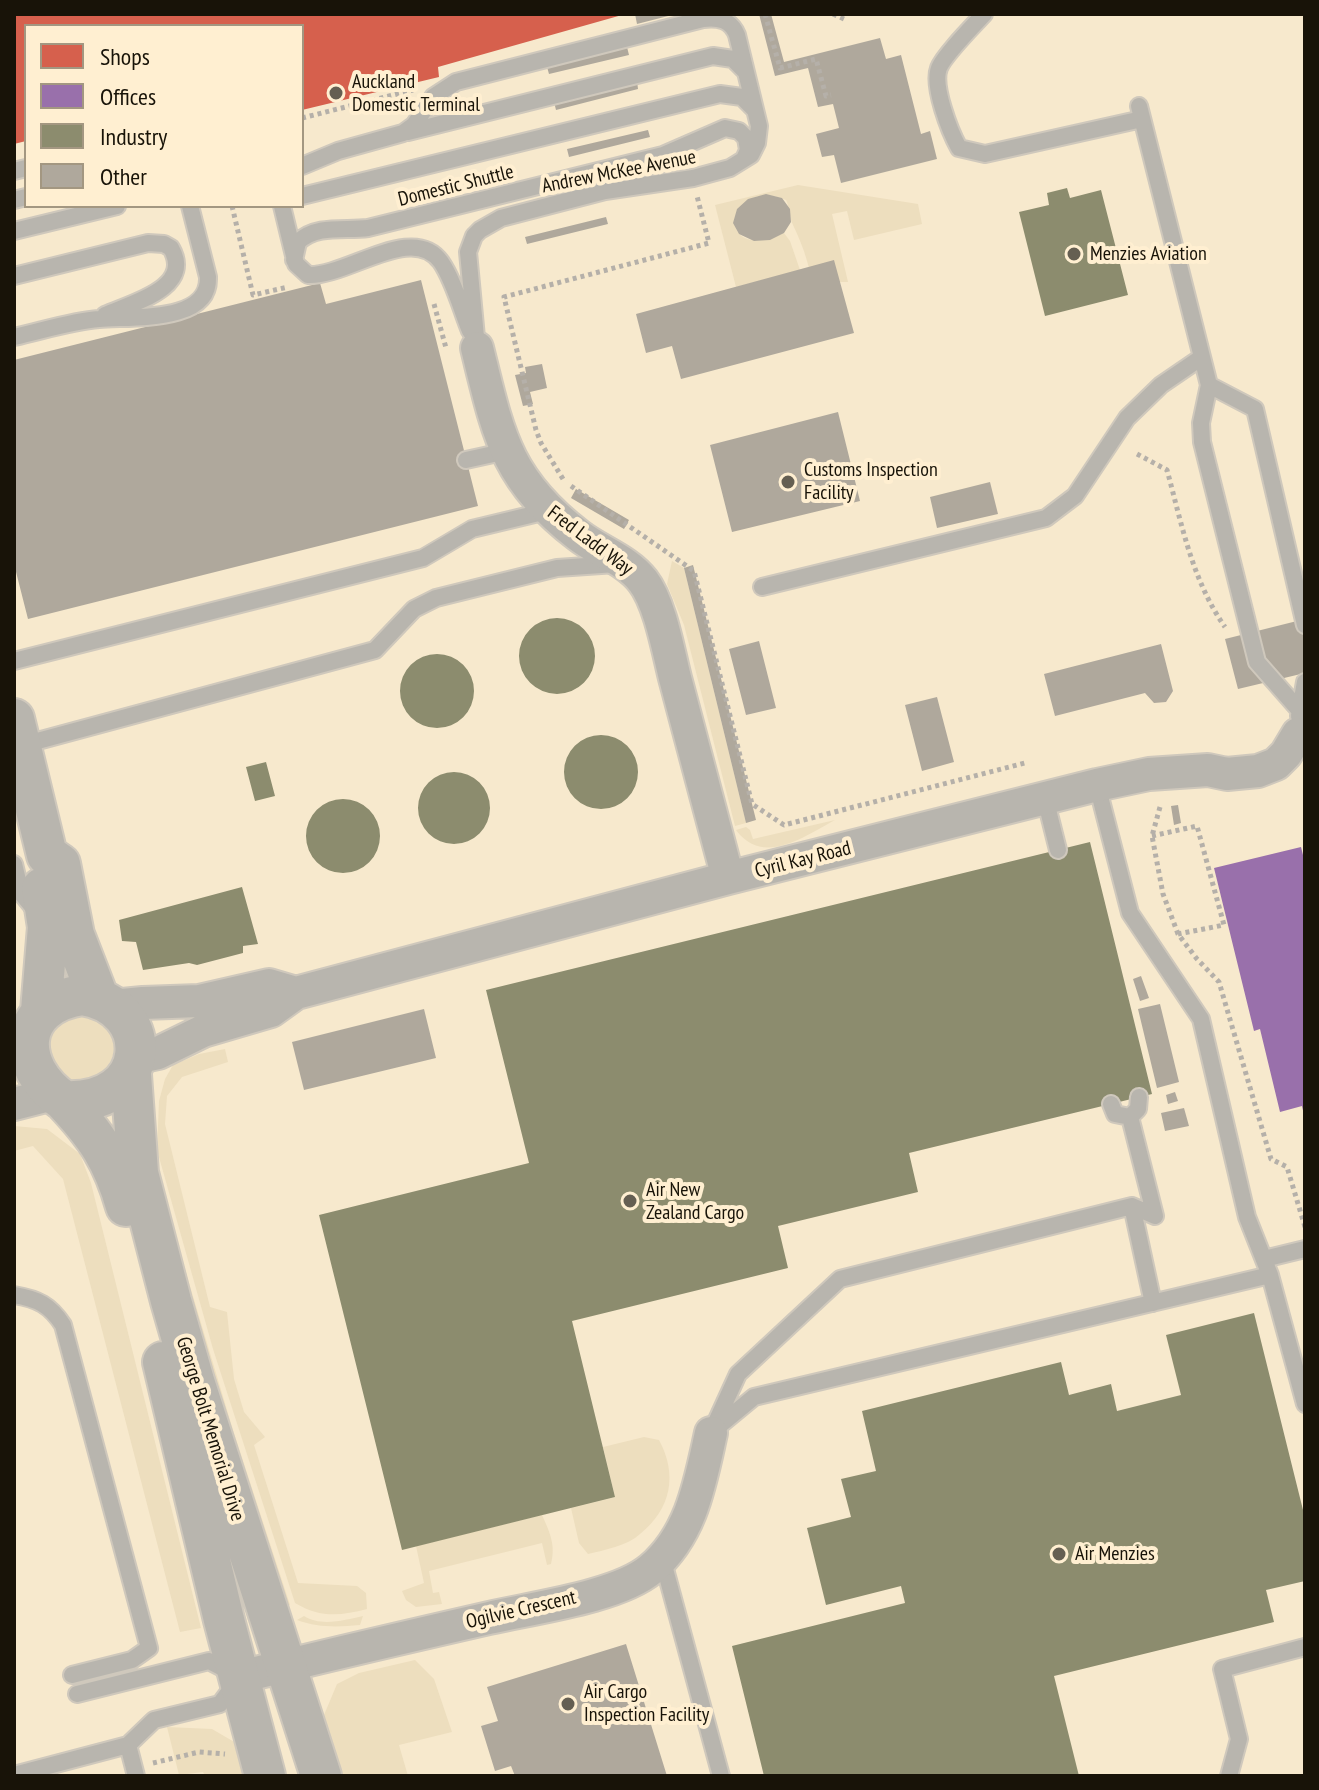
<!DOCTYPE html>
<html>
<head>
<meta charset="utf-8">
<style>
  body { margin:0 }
  #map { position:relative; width:1319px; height:1790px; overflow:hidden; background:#f4ecdc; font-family:"PT Sans Narrow",sans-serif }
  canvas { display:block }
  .frame { position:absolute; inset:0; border:16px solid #181308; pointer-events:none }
  .legend { position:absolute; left:24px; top:24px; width:280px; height:184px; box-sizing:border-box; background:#ffefd1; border:2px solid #a39781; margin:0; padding:10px 14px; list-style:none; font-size:24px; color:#181308 }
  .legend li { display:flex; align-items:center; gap:16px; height:40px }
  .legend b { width:40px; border:2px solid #a39781 }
</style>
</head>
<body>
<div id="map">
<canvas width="1319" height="1790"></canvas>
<div class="frame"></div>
<ul class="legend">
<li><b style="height:22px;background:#d6604d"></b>Shops</li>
<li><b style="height:22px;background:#9970ab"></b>Offices</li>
<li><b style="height:22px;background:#8c8c6e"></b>Industry</li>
<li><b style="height:22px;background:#afa89c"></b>Other</li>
</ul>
</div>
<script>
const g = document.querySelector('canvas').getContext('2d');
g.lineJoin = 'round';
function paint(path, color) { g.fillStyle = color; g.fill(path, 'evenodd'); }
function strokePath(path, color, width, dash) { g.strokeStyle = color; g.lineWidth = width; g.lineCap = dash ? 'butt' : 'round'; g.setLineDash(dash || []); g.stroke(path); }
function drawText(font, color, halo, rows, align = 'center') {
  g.font = font + ' "PT Sans Narrow",sans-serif'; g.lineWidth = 8; g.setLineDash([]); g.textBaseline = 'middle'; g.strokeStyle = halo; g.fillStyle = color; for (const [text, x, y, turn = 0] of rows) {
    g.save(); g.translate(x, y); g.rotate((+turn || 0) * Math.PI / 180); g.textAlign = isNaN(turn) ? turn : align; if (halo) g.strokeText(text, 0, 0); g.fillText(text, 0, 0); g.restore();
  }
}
const built = new Path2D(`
  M14 14H1305V1776H14ZM26 26H302V206H26Z`);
const green = new Path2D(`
  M798 185 918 204 922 224 854 240 847 211 832 214 848 282H840L809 268C805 252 800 240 793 225 789 217 790 208 786 200 726 175 712 266 784 233L790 241 800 270 736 287 715 205Z
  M672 561 684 568 746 823 735 826 684 625 667 584Z
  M835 820C805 836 763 867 736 830L746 827 750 830 753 839Z
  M76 1012C118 1022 126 1044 100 1078L66 1081 48 1066V1032Z
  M225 1049 228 1062 182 1077 167 1096 165 1124 210 1307 227 1312 234 1379 244 1412 265 1437 254 1445 298 1583 357 1586 366 1593 367 1609C340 1616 320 1618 295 1603L213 1349 157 1150 159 1101 165 1079 173 1065 199 1054Z
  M14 1126 47 1129 80 1154 91 1183 201 1628 180 1632 63 1179 33 1146 14 1151Z
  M152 1144 166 1206 233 1430 290 1605 284 1607 166 1231Z
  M644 1437 659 1440C678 1475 671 1509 640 1534 627 1546 604 1550 588 1554L579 1543 571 1508 615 1497 603 1447Z
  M542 1515C550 1533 556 1545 551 1564L547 1565 542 1543 429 1571 433 1593 439 1592 442 1604 416 1607 406 1600 402 1591 424 1583 416 1546Z
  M304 1616C321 1627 345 1620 363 1616L360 1625C338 1627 319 1628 297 1620Z
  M415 1660 434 1679 452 1732 399 1745 408 1776H335L325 1749 324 1715 337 1684 359 1673Z
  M167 1727 212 1729 236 1743 250 1776H205L203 1772 179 1775Z`);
const shops = new Path2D(`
  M14 14H622V15L438 67 439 77 302 110V26H26V141L14 144Z`);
const offices = new Path2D(`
  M1301 847 1305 863 1304 1115 1302 1106 1280 1112 1260 1029 1254 1031 1214 868Z`);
const industry = new Path2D(`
  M1067 188 1070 198 1101 190 1128 295 1045 316 1019 212 1049 205 1047 193Z
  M519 656a38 38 0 1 1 76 0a38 38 0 1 1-76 0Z
  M400 691a37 37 0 1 1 74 0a37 37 0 1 1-74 0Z
  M564 772a37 37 0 1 1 74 0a37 37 0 1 1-74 0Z
  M266 762 275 796 255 801 246 767Z
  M418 808a36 36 0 1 1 72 0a36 36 0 1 1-72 0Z
  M306 836a37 37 0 1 1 74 0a37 37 0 1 1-74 0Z
  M1090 842 1152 1094 909 1153 918 1192 778 1226 788 1268 572 1321 615 1497 402 1550 319 1215 529 1163 486 990Z
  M242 887 258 944 243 946V953L197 965 189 963 143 970 136 942 122 941 119 920Z
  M1254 1313 1305 1518V1581L1266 1590 1274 1622 1054 1676 1079 1776H764L732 1646 905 1603 901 1586 826 1605 807 1528 851 1517 841 1479 876 1471 862 1411 1061 1362 1069 1395 1111 1384 1117 1411 1181 1395 1166 1335Z`);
const building = new Path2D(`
  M635 14H672V15L637 24Z
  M759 14H771L784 62 880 38 886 59 901 55 921 134 930 131 937 159 841 183 834 155 822 157 816 134 839 128 833 104 818 107 808 68 775 76Z
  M627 47 629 55 549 74 547 67Z
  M637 81 638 89 556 110 554 102Z
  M648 130 650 137 569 157 567 149Z
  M766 194 782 198 790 209 791 222 784 233 770 240 754 241 739 234 733 223 737 209 748 199Z
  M606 217 608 224 527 244 525 237Z
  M834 260 854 333 681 379 672 346 646 353 636 314Z
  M421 280 478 506 28 619 14 564V360L320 283 326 304Z
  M542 364 547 388 530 392 533 404 523 406 515 375 526 373 525 367Z
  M838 412 860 501 732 532 710 445Z
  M990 482 998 514 937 528 930 497Z
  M576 489 629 520 624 529 571 498Z
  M693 565 756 820 746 823 684 568Z
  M1305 619V673L1238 689 1225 639Z
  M759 641 776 708 746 715 729 649Z
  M1161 644 1173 691 1166 702 1154 703 1145 693 1055 716 1044 674Z
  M937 697 954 762 922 771 905 705Z
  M1178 805 1181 823 1174 825 1171 806Z
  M1141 976 1149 998 1140 1001 1133 979Z
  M1160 1004 1179 1082 1157 1088 1138 1009Z
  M424 1009 436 1058 304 1090 292 1042Z
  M1175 1092 1178 1101 1168 1104 1166 1095Z
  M1184 1108 1189 1126 1165 1131 1161 1113Z
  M626 1644 667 1776H515L511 1766 495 1771 481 1726 498 1721 487 1687Z`);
const path = new Path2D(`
  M765 14 780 68 816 59 826 96 831 95
  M833 14 844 19 843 14
  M302 118 413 90
  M232 206 253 295 288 287
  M434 304 446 348
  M1137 454 1167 470C1182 525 1192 580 1225 627
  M563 479 541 443 536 430 504 297 709 243 697 196
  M571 486 694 571 752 804 784 825 1025 763
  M1160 807 1152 836 1163 894 1178 934 1197 959 1219 982 1271 1159 1287 1167 1305 1227
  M1152 836 1197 826 1224 925 1178 934
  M153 1763 199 1752 225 1754`);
const service = new Path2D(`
  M984 14C974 25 944 55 939 68 932 86 950 132 959 148L985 154 1142 119
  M1139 106 1209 385 1201 423 1202 442 1257 662 1300 711
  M408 132 713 56 733 59 745 71
  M302 166 338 151 403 133 414 125 433 97 456 82 703 19C719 17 731 20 737 35L759 126 757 143 751 155 730 168 693 178 605 191 501 218 480 230 474 236 468 252 477 348
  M14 171 26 168
  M302 196 720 94 742 97 754 109
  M14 200 26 197
  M282 206 296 264 308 275C347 277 413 222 441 262 454 281 461 309 470 331
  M14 231 117 206
  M294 260 298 242C317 224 345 231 368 228L663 155 725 128 739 131 746 138 748 150 744 159
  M14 276 148 243 164 244 171 248C194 288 132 303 105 315
  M14 337C42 331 71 321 99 319 130 316 210 324 208 277L190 206
  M1209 385 1255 409 1305 625
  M466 460 507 451
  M762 587 1046 518 1075 496 1127 418 1161 385 1202 357
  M14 661 423 558 472 529 547 511
  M1299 716 1305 682
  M19 746 375 650 414 609 436 598 557 568 616 564
  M1097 785 1130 913 1201 1019 1247 1217 1270 1275 1305 1404
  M1045 798 1058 850
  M14 864 21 893 35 910
  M1111 1104 1115 1114 1130 1117
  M1132 1206 1155 1216 1130 1117 1138 1109 1139 1097
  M1264 1259 1305 1249
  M14 1295C38 1299 50 1305 63 1325L149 1648 132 1660 72 1675
  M714 1430 754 1397 1270 1275
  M711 1433 738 1374 840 1279 1132 1206 1153 1303
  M662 1558 721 1776
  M128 1745 136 1776
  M14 1775 128 1745 154 1720 220 1704 240 1677 209 1661 77 1694
  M1229 1776 1239 1739 1222 1669 1305 1647`);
const minor = new Path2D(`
  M477 348C498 433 505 479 578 535 598 551 627 560 643 581 660 603 668 650 675 678 693 745 710 812 728 878
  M112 1006 143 1003 199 1001 269 985 296 993
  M135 1058 158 1053 203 1031 271 1011 296 993 728 878 1097 785 1149 774 1208 770 1227 774 1258 771 1276 764 1286 754 1298 734
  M14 1104 53 1094
  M240 1677C323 1656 406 1637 489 1618 532 1608 618 1597 651 1569 692 1534 700 1483 711 1433`);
const tertiary = new Path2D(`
  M14 719 47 855 60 864 74 935 98 997
  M82 995C158 1006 154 1106 64 1101 14 1067 15 1005 82 995Z
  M41 1011 48 927 42 888
  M131 1075 138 1173 171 1301 194 1381 321 1776
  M64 1101C97 1136 113 1160 126 1206
  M163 1362 224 1620 265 1776`);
const markers = [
  [336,93,8,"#655f52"],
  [1074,254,8,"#655f52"],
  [788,482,8,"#655f52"],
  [630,1201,8,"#655f52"],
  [1059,1554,8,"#655f52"],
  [568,1704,8,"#655f52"]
];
const poiNames = [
  ["Auckland",352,82],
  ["Domestic Terminal",352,105],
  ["Menzies Aviation",1090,254],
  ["Customs Inspection",804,470],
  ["Facility",804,493],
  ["Air New",646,1190],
  ["Zealand Cargo",646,1213],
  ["Air Menzies",1075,1554],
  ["Air Cargo",584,1692],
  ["Inspection Facility",584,1715]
];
const streetNames = [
  ["Andrew McKee Avenue",619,172,-11],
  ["Domestic Shuttle",456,186,-14],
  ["Fred Ladd Way",590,541,37],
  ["Cyril Kay Road",803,860,-14],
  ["George Bolt Memorial Drive",210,1429,73],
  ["Ogilvie Crescent",521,1610,-13]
];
paint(built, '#f7e9cd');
paint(green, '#eddebe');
paint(shops, '#d6604d');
paint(offices, '#9970ab');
paint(industry, '#8c8c6e');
paint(building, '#afa89c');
strokePath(service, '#cfc8bc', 20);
strokePath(minor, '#cfc8bc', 36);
strokePath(tertiary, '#cfc8bc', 44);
strokePath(path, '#b5b0a9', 5, [4, 4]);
strokePath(service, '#b8b5ae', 16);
strokePath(minor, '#b8b5ae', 32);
strokePath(tertiary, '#b8b5ae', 40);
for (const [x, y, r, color] of markers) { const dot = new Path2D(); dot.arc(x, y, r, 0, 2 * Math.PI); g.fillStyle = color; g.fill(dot); strokePath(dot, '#ffefd1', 3); }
drawText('20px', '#181308', '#ffefd1', poiNames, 'left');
drawText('20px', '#181308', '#ffefd1', streetNames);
</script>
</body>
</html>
